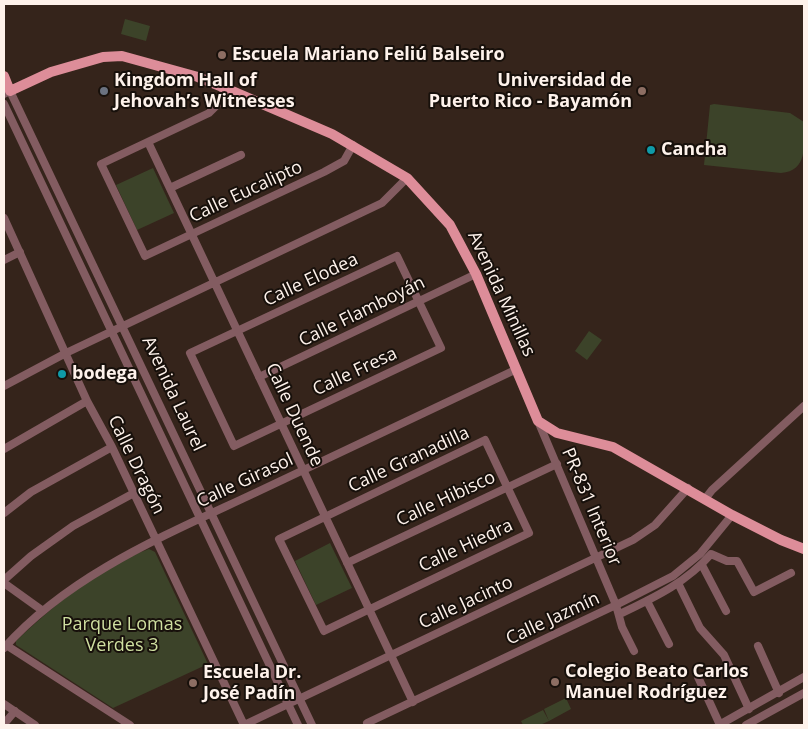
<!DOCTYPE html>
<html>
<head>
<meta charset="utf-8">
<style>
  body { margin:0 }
  #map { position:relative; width:808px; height:729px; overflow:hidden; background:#35241b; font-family:"Open Sans",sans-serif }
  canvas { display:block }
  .frame { position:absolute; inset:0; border:5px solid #fef2eb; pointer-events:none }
</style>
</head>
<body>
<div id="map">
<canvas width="808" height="729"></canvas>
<div class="frame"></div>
</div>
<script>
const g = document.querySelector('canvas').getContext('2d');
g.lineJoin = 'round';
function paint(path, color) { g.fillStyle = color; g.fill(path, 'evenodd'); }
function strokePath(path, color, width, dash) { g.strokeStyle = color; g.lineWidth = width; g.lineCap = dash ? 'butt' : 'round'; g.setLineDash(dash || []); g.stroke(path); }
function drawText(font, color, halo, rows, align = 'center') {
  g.font = font + ' "Open Sans",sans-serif'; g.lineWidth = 4; g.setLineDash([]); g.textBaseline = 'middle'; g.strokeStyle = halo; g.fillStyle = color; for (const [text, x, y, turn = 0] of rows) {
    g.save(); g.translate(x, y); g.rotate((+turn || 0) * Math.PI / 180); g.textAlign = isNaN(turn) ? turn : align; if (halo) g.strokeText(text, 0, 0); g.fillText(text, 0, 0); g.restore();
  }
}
const green = new Path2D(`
  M125 19 150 26 146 41 121 34Z
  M714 104 790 113 804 122C804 146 808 171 781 173L704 165 710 105Z
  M153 168 174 213 137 230 116 185Z
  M589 331 602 340 587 360 575 351Z
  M330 543 352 588 316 605 295 561Z
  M149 549 155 552 208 664 113 708 16 645V641C53 606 101 566 149 549Z
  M566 698 571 709 549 721 544 709Z
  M543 710 549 721 540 725H523L521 721Z`);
const minor = new Path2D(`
  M225 88 219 103 209 113 101 164 145 256 324 172 344 161 353 145
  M4 94 10 91 312 725
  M4 104 298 725
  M148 142 413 702
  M170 188 241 155
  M4 218 87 401 112 447 244 725
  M397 256 441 348 234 446 190 353Z
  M4 260 20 252
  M259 377 476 274
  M4 386 66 353 382 203 407 178
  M538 421 616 605 622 627 634 651
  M485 440 529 533 324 631 279 539Z
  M4 449 87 401
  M705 499 712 490 804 406
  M4 513 31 492 112 447
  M347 563 557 464
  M702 565 726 611
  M4 580 31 556 73 526 134 493
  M4 583 43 611
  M678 583 700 628 724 655 749 709
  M647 601 669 644
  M620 614C653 598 686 583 711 554L727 561H737L754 592 791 573
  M6 645 130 725
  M758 646 779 693
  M4 648C71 573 168 534 257 492 344 451 430 410 517 369
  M698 677 720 725
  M4 704 35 725
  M367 723 616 605 673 576 700 554 732 515
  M4 724 15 711
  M244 725 633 540 655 525 688 488
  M719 725 804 677
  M746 725 804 693`);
const major = new Path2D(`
  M4 76 10 91 51 72 103 57 122 56 198 77 225 88 332 134 407 178 450 225 476 274 538 421 557 433 613 447 732 515 781 540 804 549`);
const markers = [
  [222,55,5,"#8d6e63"],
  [104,91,5,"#6b7280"],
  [642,91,5,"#8d6e63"],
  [651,150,5,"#0f9aa8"],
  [62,374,5,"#0f9aa8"],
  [555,682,5,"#8d6e63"],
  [193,683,5,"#8d6e63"]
];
const poiNames = [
  ["Escuela Mariano Feliú Balseiro",232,55],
  ["Kingdom Hall of",114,81],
  ["Jehovah’s Witnesses",114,102],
  ["Universidad de",632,81,"right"],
  ["Puerto Rico - Bayamón",632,102,"right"],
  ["Cancha",661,150],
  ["bodega",72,374],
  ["Colegio Beato Carlos",565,672],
  ["Manuel Rodríguez",565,693],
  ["Escuela Dr.",203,673],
  ["José Padín",203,694]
];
const streetNames = [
  ["Calle Eucalipto",246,192,-25],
  ["Calle Elodea",311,280,-25],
  ["Avenida Minillas",501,294,65],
  ["Calle Flamboyán",362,312,-26],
  ["Calle Fresa",355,372,-25],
  ["Avenida Laurel",173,394,65],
  ["Calle Duende",294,415,65],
  ["Calle Granadilla",409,460,-25],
  ["Calle Dragón",136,465,64],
  ["Calle Girasol",245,481,-25],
  ["Calle Hibisco",446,499,-25],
  ["PR-831 Interior",591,507,67],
  ["Calle Hiedra",466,546,-25],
  ["Calle Jacinto",466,603,-25],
  ["Calle Jazmín",553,619,-25]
];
const parkNames = [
  ["Parque Lomas",122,625],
  ["Verdes 3",122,646]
];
paint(green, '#3c4329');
strokePath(minor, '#835c61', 8);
strokePath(major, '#dd8d99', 10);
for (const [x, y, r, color] of markers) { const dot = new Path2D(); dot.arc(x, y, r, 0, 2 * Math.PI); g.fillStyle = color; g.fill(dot); strokePath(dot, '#17100b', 2); }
drawText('bold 18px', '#fef2eb', '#17100b', poiNames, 'left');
drawText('18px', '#fef2eb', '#17100b', streetNames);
drawText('18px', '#cfdfa0', '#17100b', parkNames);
</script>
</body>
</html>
